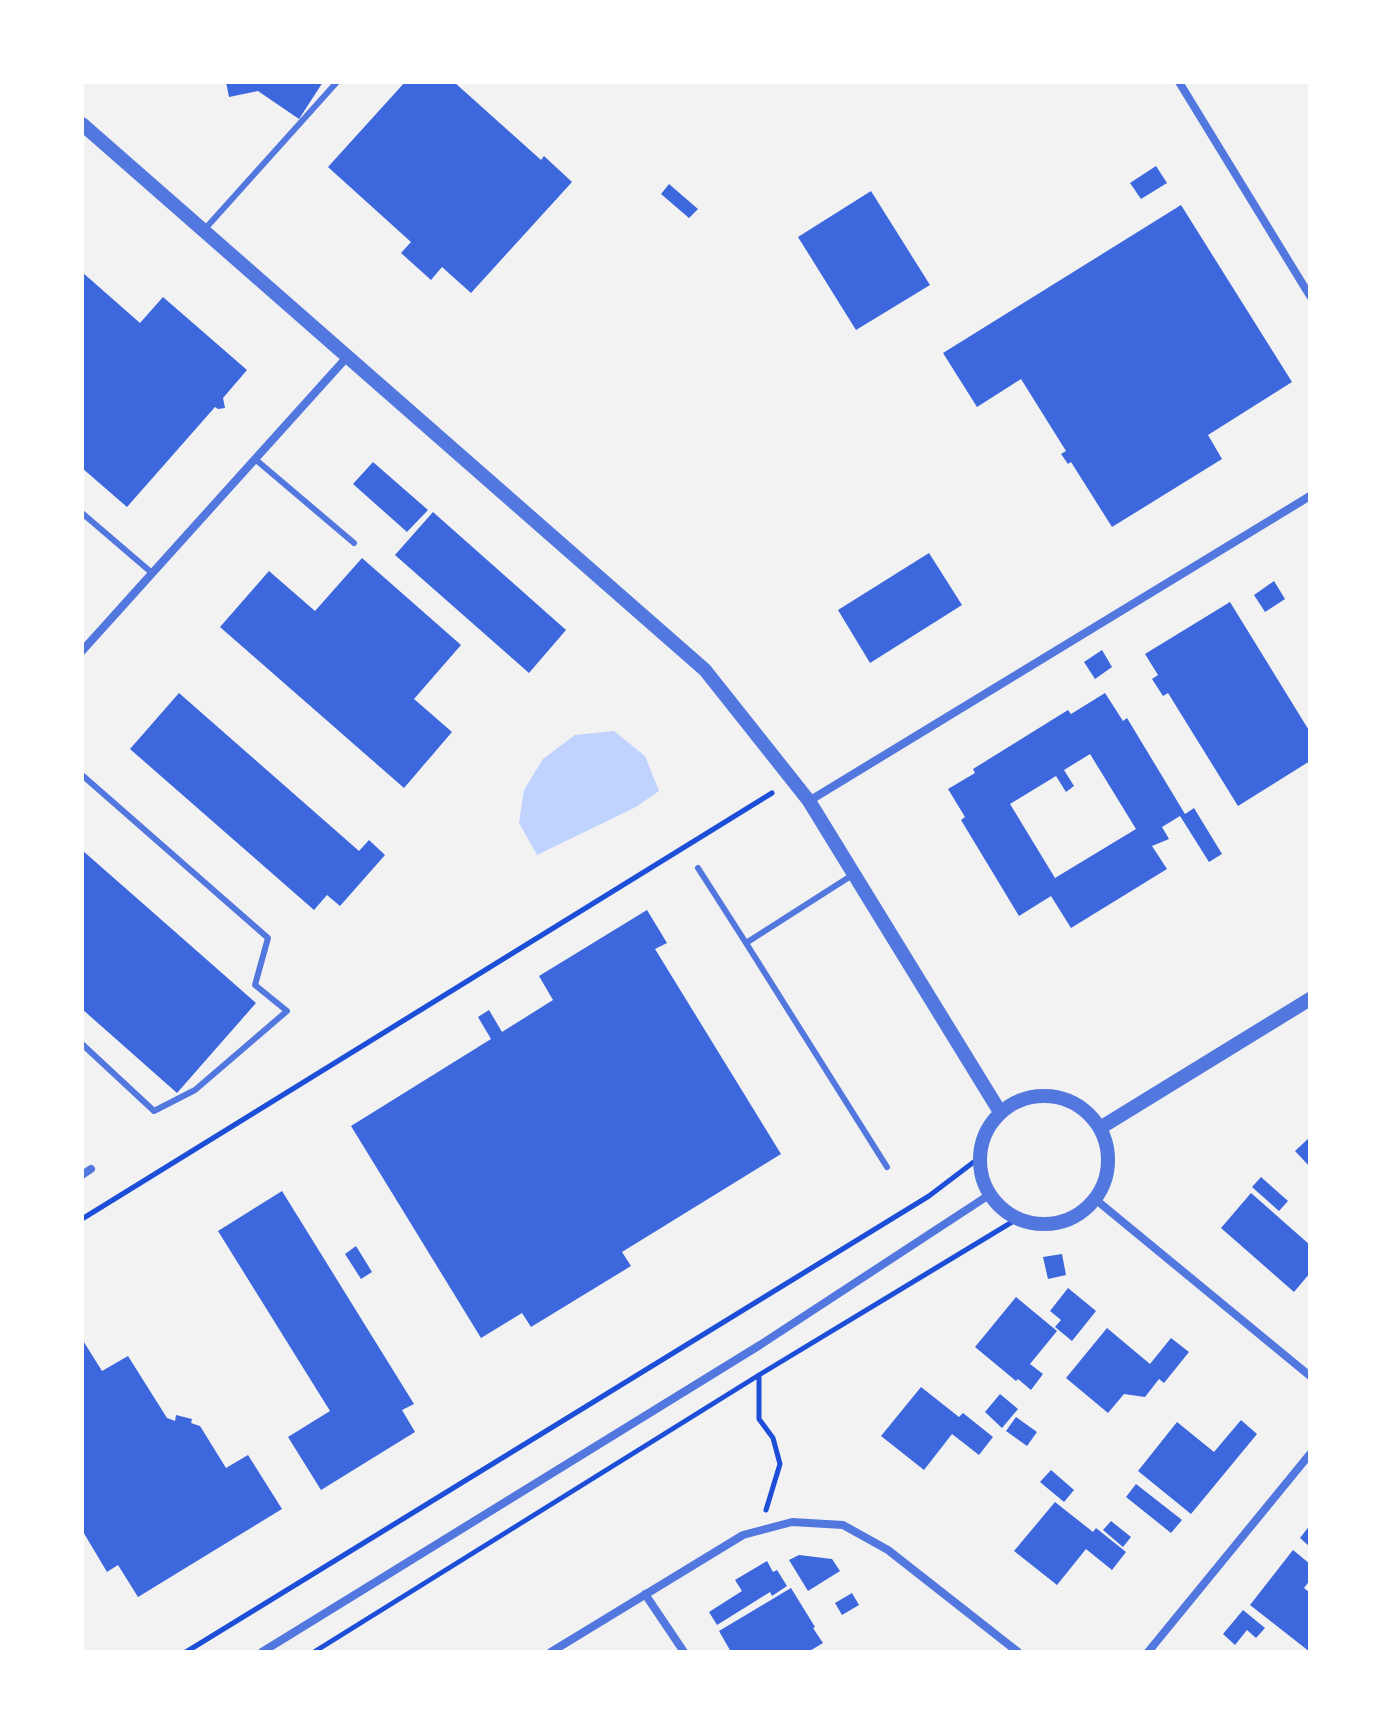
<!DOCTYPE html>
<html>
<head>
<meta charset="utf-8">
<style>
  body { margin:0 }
  #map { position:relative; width:1392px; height:1734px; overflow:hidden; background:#f2f2f2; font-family:"Work Sans",sans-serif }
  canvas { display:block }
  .frame { position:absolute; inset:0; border:84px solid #fff; pointer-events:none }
</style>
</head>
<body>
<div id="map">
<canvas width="1392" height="1734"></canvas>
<div class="frame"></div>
</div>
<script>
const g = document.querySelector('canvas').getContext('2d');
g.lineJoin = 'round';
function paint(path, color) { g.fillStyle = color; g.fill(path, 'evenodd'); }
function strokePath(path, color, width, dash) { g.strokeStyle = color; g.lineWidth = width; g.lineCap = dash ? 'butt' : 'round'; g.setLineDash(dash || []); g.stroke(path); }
const water = new Path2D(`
  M614 731 645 756 659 791 636 807 537 855 519 823 524 790 543 759 575 735Z`);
const building = new Path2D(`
  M226 82H323L299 119 258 91 229 97Z
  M405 82H454L541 160 544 156 572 182 471 293 442 267 431 280 401 253 411 242 328 167Z
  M1156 166 1167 183 1141 199 1130 183Z
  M669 184 698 209 689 218 661 194Z
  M871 191 930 285 856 330 798 237Z
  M1181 205 1292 382 1208 435 1222 459 1112 527 1071 462 1068 464 1061 454 1066 451 1021 379 977 407 943 353Z
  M82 272 140 323 163 297 247 370 223 398 225 408 218 409 215 407 127 507 82 468Z
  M373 462 428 510 407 532 353 484Z
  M433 512 566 630 529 673 395 555Z
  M929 553 962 605 870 663 838 610Z
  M362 558 461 645 414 699 452 732 404 788 220 627 269 571 315 611Z
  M1274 581 1285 599 1265 612 1254 595Z
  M1230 602 1310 732V761L1238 806 1168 693 1163 696 1152 679 1158 675 1145 654Z
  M1102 650 1112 667 1095 679 1084 662Z
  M179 693 359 851 369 840 385 855 340 906 327 895 314 910 130 749Z
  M1105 693 1123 721 1127 718 1185 814 1194 808 1222 854 1209 862 1180 816 1162 827 1169 839 1152 846 1167 869 1071 928 1051 896 1019 916 961 820 965 817 948 789 975 773 973 769 1068 710 1071 714ZM1090 754 1136 829 1055 878 1010 804 1056 776 1066 792 1074 786 1064 770Z
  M82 850 256 1003 177 1093 82 1009Z
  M647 910 667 943 655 949 781 1154 622 1252 631 1266 531 1327 522 1313 481 1338 351 1126 491 1039 478 1017 489 1010 502 1032 553 1000 539 976Z
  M1310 1137V1167L1295 1151Z
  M1261 1177 1288 1201 1279 1211 1252 1187Z
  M282 1191 414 1404 402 1410 415 1432 321 1490 288 1437 330 1411 218 1231Z
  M1251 1193 1310 1245V1273L1294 1292 1221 1228Z
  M356 1246 372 1272 361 1279 345 1254Z
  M1062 1254 1066 1275 1048 1279 1043 1257Z
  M1068 1288 1096 1311 1072 1341 1055 1327 1061 1320 1050 1311Z
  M1016 1297 1057 1331 1030 1364 1043 1374 1031 1390 1018 1379 1016 1381 975 1347Z
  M1107 1328 1150 1364 1171 1338 1189 1352 1164 1383 1159 1379 1145 1397 1124 1394 1108 1413 1066 1378Z
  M82 1339 102 1371 128 1356 167 1418 175 1421 176 1415 192 1419 191 1423 200 1426 226 1468 248 1455 282 1509 138 1597 118 1565 107 1572 82 1530Z
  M921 1387 959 1417 963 1413 993 1437 979 1455 952 1434 924 1470 881 1436Z
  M1000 1394 1018 1409 1002 1428 985 1412Z
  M1016 1417 1037 1432 1027 1446 1006 1431Z
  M1241 1420 1257 1434 1191 1514 1138 1471 1177 1422 1214 1452Z
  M1051 1470 1074 1490 1064 1502 1040 1482Z
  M1136 1484 1182 1520 1171 1533 1126 1497Z
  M1055 1502 1093 1532 1096 1528 1126 1552 1112 1570 1086 1549 1057 1585 1014 1551Z
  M1111 1521 1131 1537 1123 1547 1103 1530Z
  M1310 1525V1547L1300 1538Z
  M1293 1550 1310 1564V1580L1304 1588 1310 1593V1652L1250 1605Z
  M799 1555 832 1559 840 1571 808 1591 789 1560Z
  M767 1561 773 1572 777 1570 787 1586 772 1596 770 1592 717 1625 709 1612 742 1591 735 1580Z
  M791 1588 815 1627 813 1628 823 1643 808 1652H731L719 1631Z
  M852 1593 859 1605 842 1615 835 1603Z
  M1243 1610 1265 1628 1256 1638 1247 1630 1235 1645 1223 1634Z`);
const path = new Path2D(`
  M82 1219 772 793
  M759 1375V1419L773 1438 780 1464 766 1510
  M186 1652 929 1196 979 1158
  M314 1652 759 1375 1017 1219`);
const service = new Path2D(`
  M204 230 337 82
  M255 459 354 543
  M82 513 152 573
  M82 775 268 938 255 985 287 1011 195 1090 154 1111 82 1044
  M698 868 746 943
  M854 874 746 943 887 1167`);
const minor = new Path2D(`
  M1179 82 1310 296
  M82 651 348 356
  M809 801 1310 496
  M82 1175 91 1169
  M1095 1199 1310 1376
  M645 1594 684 1652
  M262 1652 760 1345 989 1195
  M551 1652 743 1535 792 1522 843 1525 888 1550 1018 1652
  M1148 1652 1310 1454`);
const tertiary = new Path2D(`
  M82 124 705 670 809 801 1000 1112
  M980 1160a64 64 0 1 1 128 0a64 64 0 1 1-128 0Z
  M1100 1128 1310 999`);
paint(water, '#bfd3fe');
paint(building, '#3d67dc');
strokePath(path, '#1d4ed8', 5);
strokePath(service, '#5277de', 6);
strokePath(minor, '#5277de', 8);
strokePath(tertiary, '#5277de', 14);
</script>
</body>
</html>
